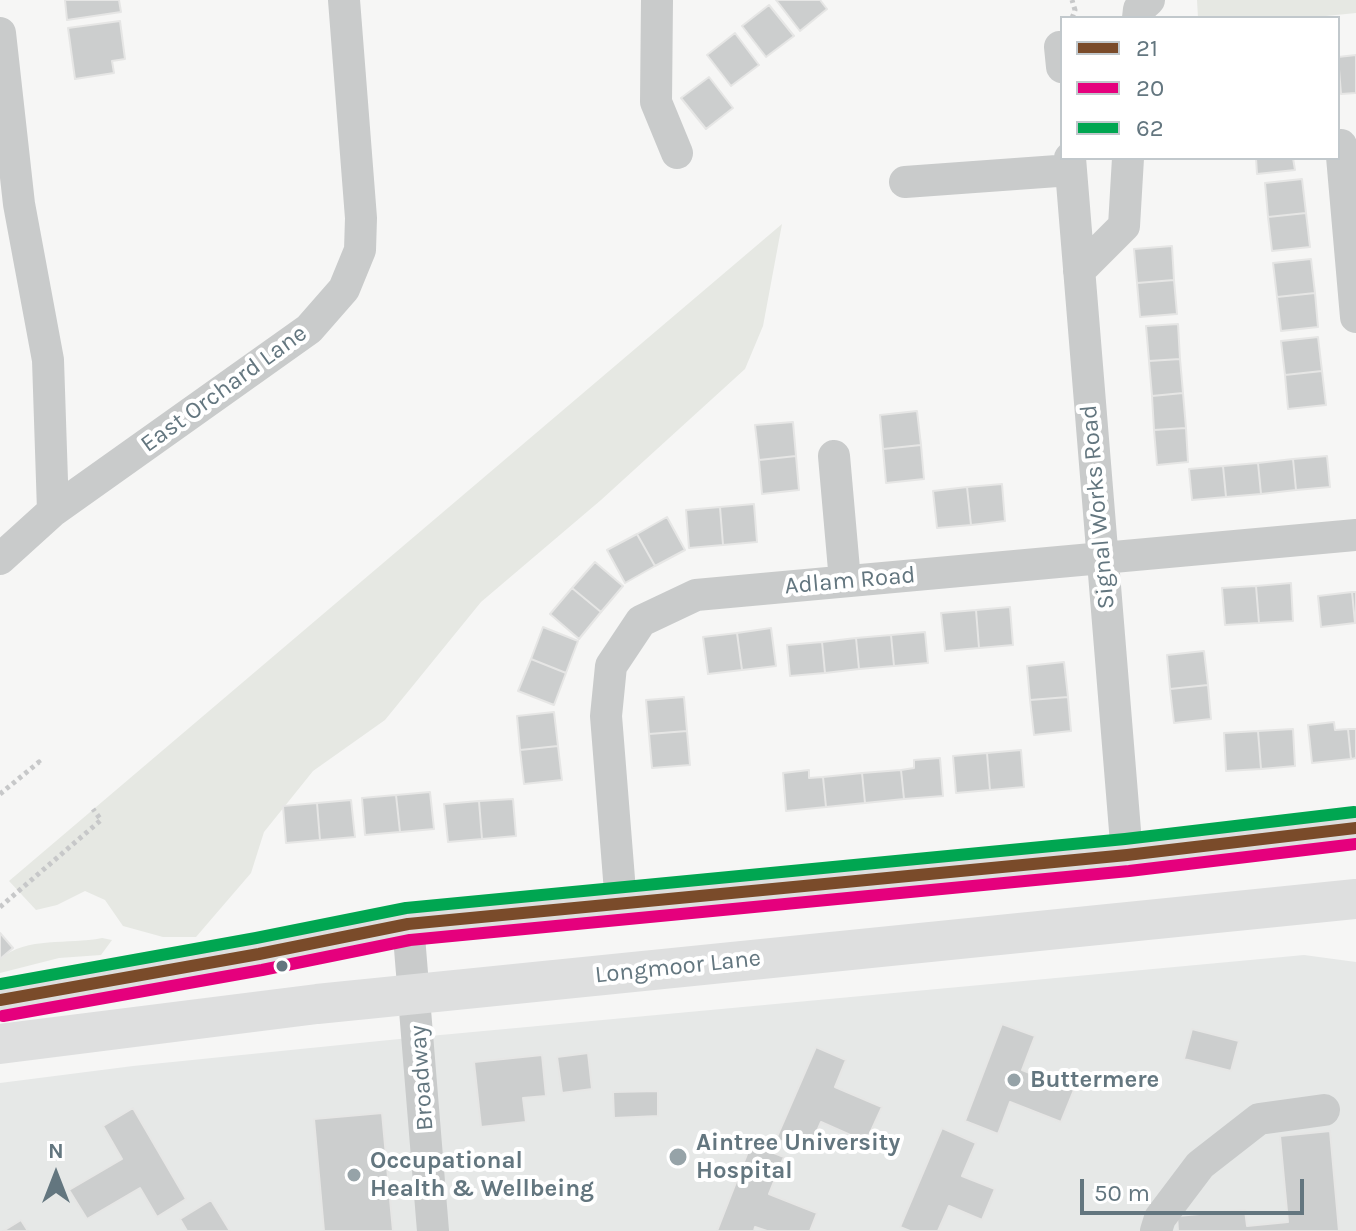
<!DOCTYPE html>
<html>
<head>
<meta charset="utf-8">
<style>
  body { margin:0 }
  #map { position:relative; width:1356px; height:1231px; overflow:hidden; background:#f6f6f5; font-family:Karla,sans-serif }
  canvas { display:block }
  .legend { position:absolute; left:1060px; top:16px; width:280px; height:144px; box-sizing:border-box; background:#fff; border:2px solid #c1c8cc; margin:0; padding:10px 14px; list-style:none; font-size:24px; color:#63767f }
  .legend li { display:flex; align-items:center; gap:16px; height:40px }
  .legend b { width:40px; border:2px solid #c1c8cc }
  .north { position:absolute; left:16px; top:1135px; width:80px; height:80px; -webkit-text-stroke:6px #fff; paint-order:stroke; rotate:0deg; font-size:22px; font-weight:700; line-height:32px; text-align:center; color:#63767f }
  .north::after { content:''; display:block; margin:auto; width:28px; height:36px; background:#63767f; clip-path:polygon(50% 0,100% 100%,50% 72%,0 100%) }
  .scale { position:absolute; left:1080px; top:1179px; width:224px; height:36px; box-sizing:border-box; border:4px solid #63767f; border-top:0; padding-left:10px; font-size:24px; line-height:28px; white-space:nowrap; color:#63767f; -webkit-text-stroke:6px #fff; paint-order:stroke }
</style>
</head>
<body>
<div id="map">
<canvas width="1356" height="1231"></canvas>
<ul class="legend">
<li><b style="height:10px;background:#7a4b2a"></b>21</li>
<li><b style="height:10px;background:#e5007d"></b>20</li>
<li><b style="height:10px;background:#00a651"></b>62</li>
</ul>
<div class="north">N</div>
<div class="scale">50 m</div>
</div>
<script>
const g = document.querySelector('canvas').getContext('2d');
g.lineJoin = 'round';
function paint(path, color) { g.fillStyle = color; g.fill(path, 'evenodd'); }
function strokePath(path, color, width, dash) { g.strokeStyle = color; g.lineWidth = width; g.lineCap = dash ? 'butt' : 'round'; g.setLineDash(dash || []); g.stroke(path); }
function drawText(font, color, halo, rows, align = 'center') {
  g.font = font + ' Karla,sans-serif'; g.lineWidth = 8; g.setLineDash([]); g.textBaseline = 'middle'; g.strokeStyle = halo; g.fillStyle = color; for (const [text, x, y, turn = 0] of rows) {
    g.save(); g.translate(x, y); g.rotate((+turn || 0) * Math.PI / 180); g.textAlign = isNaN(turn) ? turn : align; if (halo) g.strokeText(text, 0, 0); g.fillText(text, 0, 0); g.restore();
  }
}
const built = new Path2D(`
  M1304 955 1356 962V1231H0V1083L133 1066 419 1037Z`);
const green = new Path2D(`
  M1197 0H1356V13L1306 18H1198Z
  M782 224 763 326 745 369 601 500 481 602 385 720 313 771 264 832 251 873 196 937H163L123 926 105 900 85 891 57 905 36 910 9 881Z
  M102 938 112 940 101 955 59 958 0 973V959C27 936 68 945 102 938Z`);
const building = new Path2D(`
  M65 0H119L121 12 67 20Z
  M776 0H820L827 9 800 31Z
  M769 5 794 36 766 57 742 26Z
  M120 21 125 59 112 61 114 73 75 79 68 28Z
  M735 33 759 65 731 86 707 55Z
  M1356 55V93L1341 94 1338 57Z
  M709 77 733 108 706 129 681 98Z
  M1256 158H1293L1295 170 1257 174Z
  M1302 179 1306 213 1268 217 1265 183Z
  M1306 213 1310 247 1272 251 1268 217Z
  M1172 246 1174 280 1137 283 1134 249Z
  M1311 259 1315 293 1277 297 1273 263Z
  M1174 280 1177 314 1140 317 1137 283Z
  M1315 293 1318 327 1281 331 1277 297Z
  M1178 324 1180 359 1149 361 1146 326Z
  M1318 337 1322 371 1285 375 1281 341Z
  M1180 359 1183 393 1152 396 1149 361Z
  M1322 371 1326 405 1288 409 1285 375Z
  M1183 393 1186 428 1154 430 1152 396Z
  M917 411 921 445 883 449 880 415Z
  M793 422 796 456 759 460 755 425Z
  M1186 428 1188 462 1157 465 1154 430Z
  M921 445 924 479 886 483 883 449Z
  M796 456 799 490 762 494 759 460Z
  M1327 456 1330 487 1296 490 1293 459Z
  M1293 459 1296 490 1261 494 1258 463Z
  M1258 463 1261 494 1226 497 1223 466Z
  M1223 466 1226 497 1192 500 1189 469Z
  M1002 484 1005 521 971 525 967 487Z
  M967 487 971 525 937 528 933 491Z
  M754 504 757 542 723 545 720 507Z
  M720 507 723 545 689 548 686 510Z
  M667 517 685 550 655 566 637 534Z
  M637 534 655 566 625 583 607 550Z
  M595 562 623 586 601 612 572 588Z
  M1291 583 1293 621 1259 623 1256 586Z
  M1256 586 1259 623 1225 625 1222 588Z
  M572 588 601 612 579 639 550 614Z
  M1352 592H1356V623H1355Z
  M1352 592 1355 623 1321 627 1318 596Z
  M1010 607 1013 645 979 648 976 610Z
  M976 610 979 648 945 651 941 613Z
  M543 627 578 641 566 673 531 659Z
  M771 628 776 666 742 670 737 633Z
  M925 632 928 663 894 666 891 635Z
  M737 633 742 670 708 674 703 637Z
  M891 635 894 666 859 669 856 638Z
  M856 638 859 669 825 673 822 642Z
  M822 642 825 673 790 676 787 645Z
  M1204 651 1208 685 1170 689 1167 655Z
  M531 659 566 673 554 705 518 691Z
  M1064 662 1068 697 1030 700 1027 666Z
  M1208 685 1211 719 1174 723 1170 689Z
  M684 697 687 731 649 734 646 700Z
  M1068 697 1071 731 1034 735 1030 700Z
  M554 712 558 746 520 750 517 716Z
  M1334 722 1335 730 1348 729 1351 759 1312 763 1308 725Z
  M1293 729 1295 766 1261 769 1258 731Z
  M1348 729H1356V758L1351 759Z
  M687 731 690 765 652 768 649 734Z
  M1258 731 1261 769 1226 771 1224 733Z
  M558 746 562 780 524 784 520 750Z
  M1021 750 1024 787 990 790 987 753Z
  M987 753 990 790 956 793 953 756Z
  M940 758 943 796 904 799 901 770 914 768V760Z
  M809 770V778L823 777 826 807 786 811 783 773Z
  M901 770 904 799 865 803 862 773Z
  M862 773 865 803 826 807 823 777Z
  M430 792 434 829 400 832 396 795Z
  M396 795 400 832 365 835 362 798Z
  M513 799 516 836 482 839 479 801Z
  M351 800 355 837 320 840 317 803Z
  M479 801 482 839 448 842 444 804Z
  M317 803 320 840 286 843 283 806Z
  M0 933 13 948 0 959Z
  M1002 1024 1035 1036 1022 1070 1074 1090 1061 1122 1010 1102 998 1134 965 1121Z
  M1192 1029 1239 1041 1231 1071 1184 1059Z
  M816 1047 846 1060 835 1087 882 1107 866 1142 821 1122 808 1152 776 1139Z
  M588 1053 592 1089 562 1093 557 1057Z
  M542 1055 546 1096 523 1098 526 1122 481 1127 474 1062Z
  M658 1091V1116L614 1118 613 1092Z
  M133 1108 186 1199 157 1217 140 1188 87 1219 69 1190 122 1159 103 1126Z
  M382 1113 393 1231H324L314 1119Z
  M942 1128 976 1143 962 1176 995 1189 982 1220 949 1206 938 1231H910L900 1227Z
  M1330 1131 1339 1231H1178L1177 1216 1245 1210 1247 1226 1288 1222 1280 1136Z
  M751 1144 784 1157 769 1194 817 1213 810 1231H767L755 1227 754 1231H717Z
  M211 1200 230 1231H187L180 1219Z
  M21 1220 28 1231H3Z`);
const path = new Path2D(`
  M1072 18 1075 10 1072 0
  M0 794 39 762 40 764
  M0 907 101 820 93 809`);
const minor = new Path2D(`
  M657 0 656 102 677 153
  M1138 18 1139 9 1149 0
  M0 33 19 204 48 360 53 511 0 559
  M1060 47 1062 67
  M1341 145 1356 317
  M1070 158 1127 855
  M905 182 1071 170
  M1079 271 1124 226 1128 158
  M834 456 845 581
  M53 511 309 329 344 289 360 250 361 218 344 0
  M621 904 606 716 611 666 641 621 696 595 1356 535
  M408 924 433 1231
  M1156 1231 1160 1218 1200 1165 1259 1119 1324 1110`);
const major = new Path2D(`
  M0 1000 259 954 408 924 1127 855 1356 828
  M0 1044 317 1004 1356 899`);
const bus1 = new Path2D(`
  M0 1000 259 954 408 924 1127 855 1356 828`);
const bus2 = new Path2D(`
  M3 1016 262 970 410 940 1129 871 1356 844`);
const bus3 = new Path2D(`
  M0 984 256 938 406 908 1125 839 1354 812`);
const markers = [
  [282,966,7,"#63767f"],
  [1014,1080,8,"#96a3a8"],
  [678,1157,10,"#96a3a8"],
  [354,1175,8,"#96a3a8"]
];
const streetNames = [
  ["East Orchard Lane",224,389,-36],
  ["Signal Works Road",1098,507,-95],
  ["Adlam Road",850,581,-5],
  ["Longmoor Lane",678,967,-6],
  ["Broadway",422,1078,-94]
];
const poiNames = [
  ["Buttermere",1030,1080],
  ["Aintree University",696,1143],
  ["Hospital",696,1171],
  ["Occupational",370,1161],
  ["Health & Wellbeing",370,1189]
];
paint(built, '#e6e8e7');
paint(green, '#e6e8e3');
paint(building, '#cccece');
strokePath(building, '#e6e6e5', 2);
strokePath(path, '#c7c8c9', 5, [4, 4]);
strokePath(minor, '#c9cbcb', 32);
strokePath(major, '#dedfdf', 40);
strokePath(bus1, '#7a4b2a', 12);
strokePath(bus2, '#e5007d', 12);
strokePath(bus3, '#00a651', 12);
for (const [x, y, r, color] of markers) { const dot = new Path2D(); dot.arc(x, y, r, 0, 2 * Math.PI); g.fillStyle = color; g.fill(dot); strokePath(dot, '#fff', 3); }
drawText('24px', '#63767f', '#fff', streetNames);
drawText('bold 24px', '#63767f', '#fff', poiNames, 'left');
</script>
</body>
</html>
